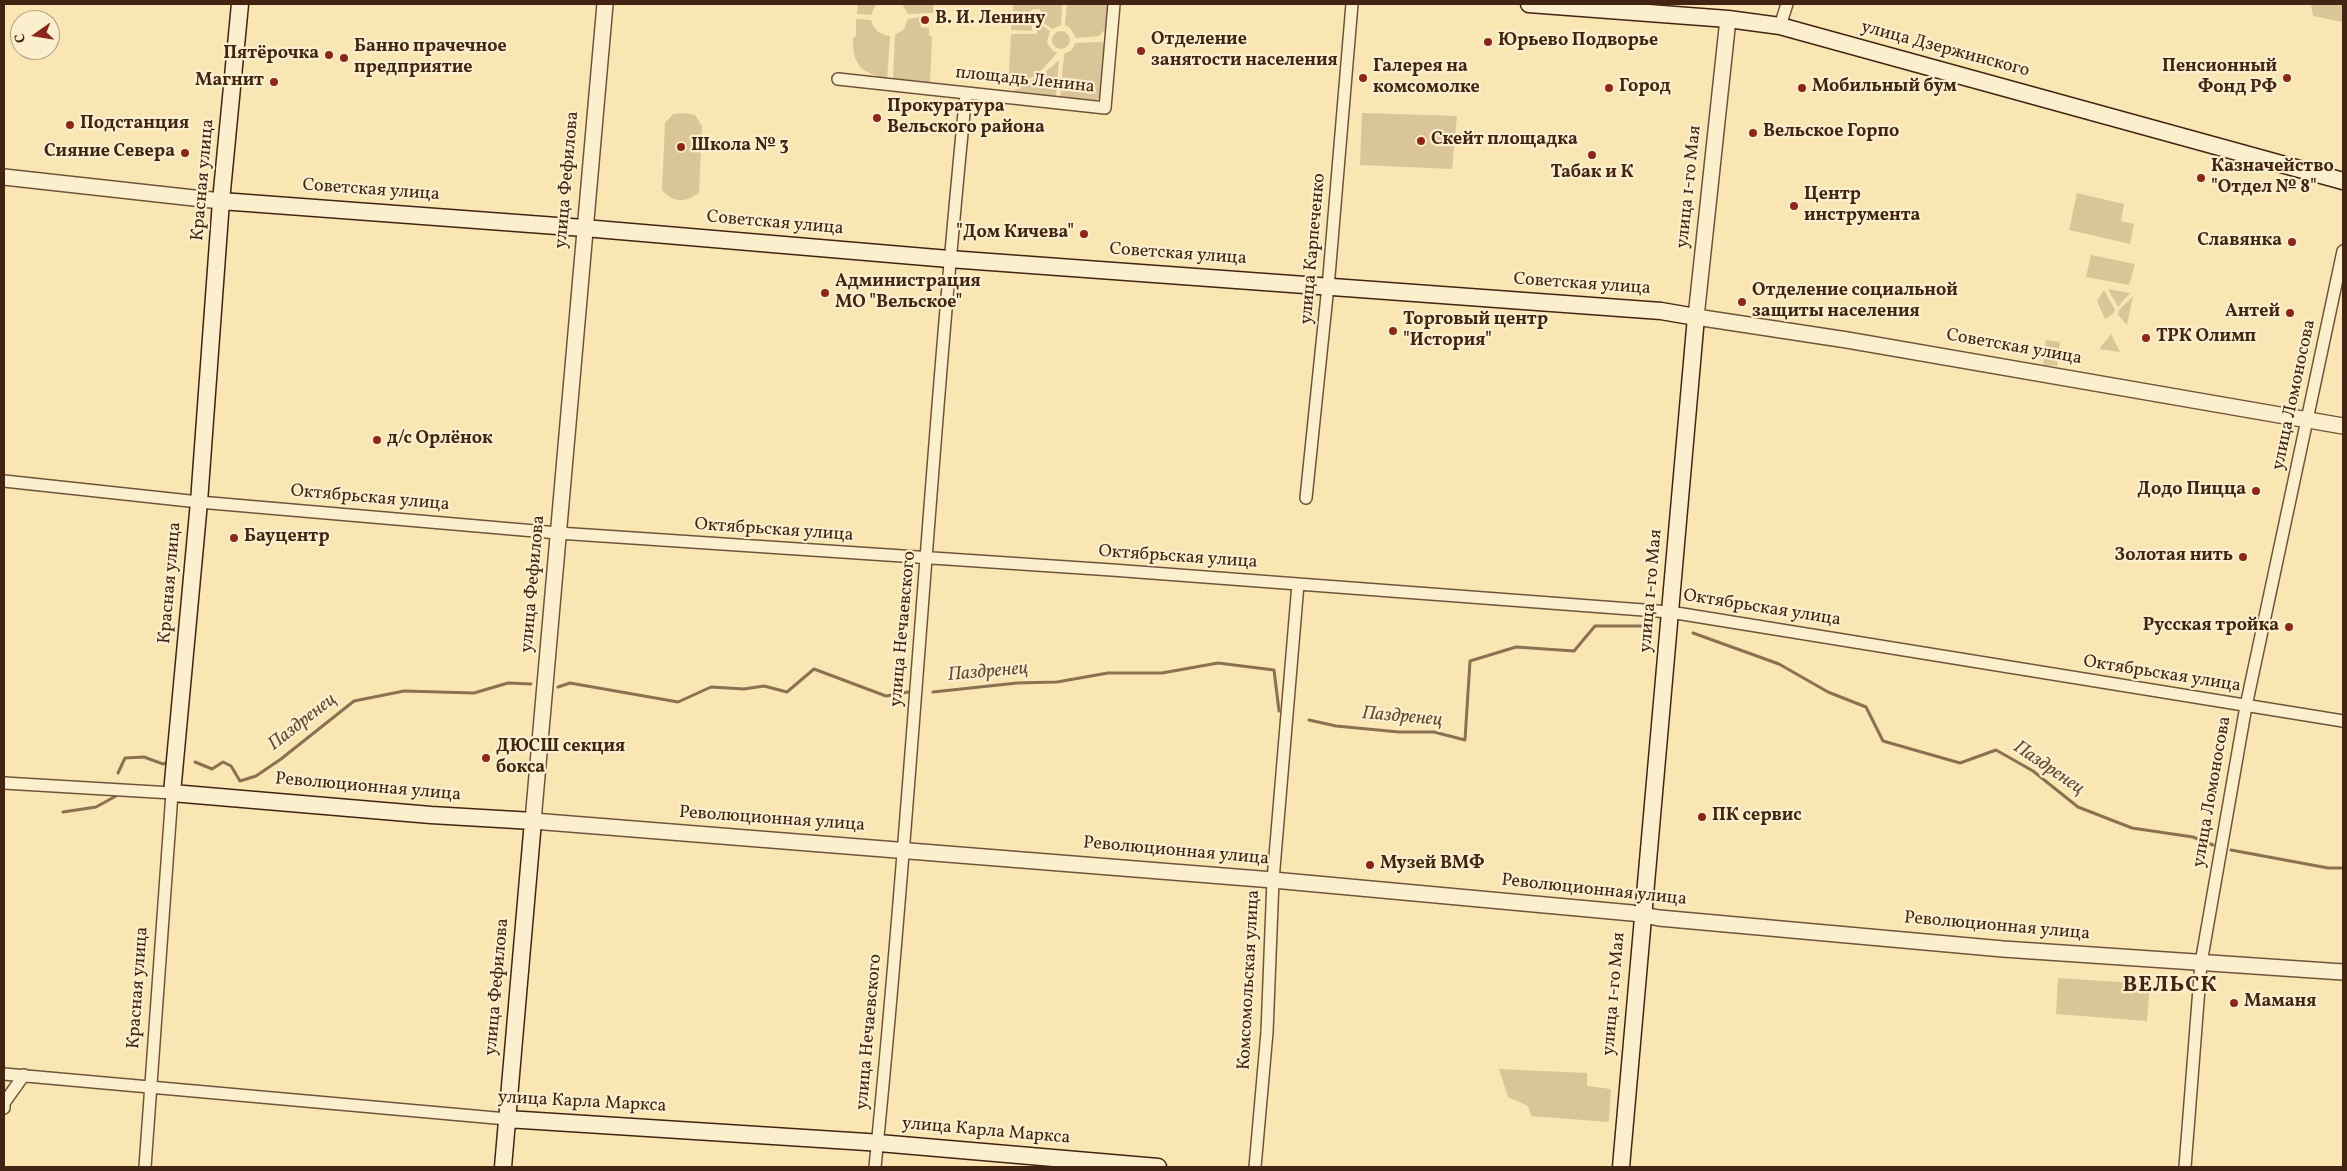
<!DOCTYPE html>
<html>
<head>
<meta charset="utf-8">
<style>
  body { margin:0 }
  #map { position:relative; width:2347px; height:1171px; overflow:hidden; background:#f9e6b3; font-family:Vollkorn,serif }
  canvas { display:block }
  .frame { position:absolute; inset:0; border:5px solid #432312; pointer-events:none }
  .north { position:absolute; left:10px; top:10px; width:50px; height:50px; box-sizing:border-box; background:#fbefce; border:1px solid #b19d83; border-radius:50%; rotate:257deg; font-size:14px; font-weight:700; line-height:20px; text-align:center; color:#432312 }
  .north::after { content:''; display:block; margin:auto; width:18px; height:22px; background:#8f2418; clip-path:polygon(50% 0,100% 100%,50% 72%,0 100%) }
</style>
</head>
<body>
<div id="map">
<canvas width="2347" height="1171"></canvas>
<div class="frame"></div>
<div class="north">С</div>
</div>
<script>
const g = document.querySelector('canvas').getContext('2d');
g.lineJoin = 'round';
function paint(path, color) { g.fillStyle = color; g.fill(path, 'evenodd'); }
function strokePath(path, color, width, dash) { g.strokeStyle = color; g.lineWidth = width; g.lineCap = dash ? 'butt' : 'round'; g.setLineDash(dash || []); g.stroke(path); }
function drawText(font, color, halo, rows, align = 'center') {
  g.font = font + ' Vollkorn,serif'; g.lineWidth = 4.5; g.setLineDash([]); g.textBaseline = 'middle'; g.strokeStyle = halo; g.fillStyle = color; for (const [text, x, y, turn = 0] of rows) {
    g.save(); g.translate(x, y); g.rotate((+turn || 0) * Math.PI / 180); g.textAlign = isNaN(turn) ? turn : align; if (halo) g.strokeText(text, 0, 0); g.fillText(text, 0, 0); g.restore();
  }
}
const green = new Path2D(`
  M858 4H876L871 15 857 14Z
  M902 4H934L933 13 908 14Z
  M1013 4H1062L1061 25 1052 29 1038 19 1041 18 1040 9H1033L1029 12 1013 11Z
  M1067 4H1110L1109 25 1099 36 1076 38 1070 28 1065 25Z
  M2311 4H2343V22L2313 16Z
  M1012 14 1028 15 1032 20V31L1011 30Z
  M920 17 921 27 929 28V36H932L930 84 893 81 895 35 904 29 908 19Z
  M856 19 871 20C873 29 880 35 890 36L887 80C862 71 853 68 853 38L856 36Z
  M1037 22 1050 31 1047 43 1053 51 1057 53 1038 74 1008 89 1011 34H1037Z
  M1052 40a9 9 0 1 1 18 0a9 9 0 1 1-18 0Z
  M1101 42 1106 45 1101 98 1091 102 1060 99 1064 54 1072 50 1075 43Z
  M1059 60 1056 96 1010 93 1024 83 1040 77Z
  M684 113 695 115 702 126 699 193C685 203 674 203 662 190L665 123 673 114Z
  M1362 113 1457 116 1452 169 1360 165Z
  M2077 193 2124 204 2121 221 2134 224 2130 244 2069 230Z
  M2091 255 2135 264 2129 285 2086 277Z
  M2108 289 2130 293 2118 307Z
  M2104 290 2115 310 2113 314 2105 319 2097 301Z
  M2133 296 2127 325 2118 315 2119 310Z
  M2111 334 2120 352 2099 349Z
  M2046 340 2060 342 2057 366 2043 365Z
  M2058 978 2150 984 2147 1021 2056 1014Z
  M1499 1069 1587 1073V1086L1611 1089 1609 1122 1531 1116 1528 1106 1508 1097Z`);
const stream = new Path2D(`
  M1693 633 1779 664 1828 692 1866 707 1883 741 1960 763 1996 750 2033 771 2078 807 2132 828 2193 837 2213 845
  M558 687 570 683 678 702 711 687 744 689 764 686 787 692 814 669 886 696 908 692
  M933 692 1017 683 1057 682 1108 673H1162L1218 663 1274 670 1279 711
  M1309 720 1336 726 1399 732H1434L1465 740 1470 661 1516 647 1574 651 1595 626H1645
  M195 762 212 769 223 762 231 766 240 781 256 776 281 759 354 701 404 691 474 693 508 683 531 684
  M118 773 125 758 144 757 163 764 169 762
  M63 812 96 807 116 796
  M2231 850 2328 868H2343`);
const minor = new Path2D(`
  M1780 26 1787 4
  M838 79 1105 108 1114 4
  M4 481 199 502 558 533 1112 570 1670 612 2343 721
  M1306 498 1329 276 1352 4
  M4 783 172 793 145 1167
  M4 1074 507 1119
  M4 1108V1103L24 1075
  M875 1167C911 810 930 450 966 93
  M1255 1167 1267 1032 1273 880 1298 584
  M2185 1167 2201 963 2246 706 2343 251`);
const tertiary = new Path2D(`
  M605 4 533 821 1273 880 1632 913 1659 918 2003 949 2343 972
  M1728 19 1696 317 1847 340 2343 426
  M4 177 221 201`);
const secondary = new Path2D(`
  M240 4 221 201 199 502 172 793 431 815 533 821 503 1167
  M1529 4 1728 19 1780 26 2343 181
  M221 201 584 228 949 259 1661 311 1696 317 1621 1167
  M507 1119 867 1142 1158 1167`);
const markers = [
  [925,20,5,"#8f2418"],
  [1488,42,5,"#8f2418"],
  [1141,51,5,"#8f2418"],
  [329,55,5,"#8f2418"],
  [344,58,5,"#8f2418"],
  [1363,78,5,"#8f2418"],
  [2287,78,5,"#8f2418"],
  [274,82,5,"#8f2418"],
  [1609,88,5,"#8f2418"],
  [1802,88,5,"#8f2418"],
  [877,118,5,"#8f2418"],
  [70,125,5,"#8f2418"],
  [1753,133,5,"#8f2418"],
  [1421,141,5,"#8f2418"],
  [681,147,5,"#8f2418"],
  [185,153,5,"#8f2418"],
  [1592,155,5,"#8f2418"],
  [2201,178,5,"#8f2418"],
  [1794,206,5,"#8f2418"],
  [1084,234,5,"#8f2418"],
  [2292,242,5,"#8f2418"],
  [825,293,5,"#8f2418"],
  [1742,302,5,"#8f2418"],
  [2290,313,5,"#8f2418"],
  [1393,331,5,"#8f2418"],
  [2146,338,5,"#8f2418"],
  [377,440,5,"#8f2418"],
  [2256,491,5,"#8f2418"],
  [234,538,5,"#8f2418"],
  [2243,557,5,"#8f2418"],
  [2289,627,5,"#8f2418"],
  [486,758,5,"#8f2418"],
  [1702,817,5,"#8f2418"],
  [1370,865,5,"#8f2418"],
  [2234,1003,5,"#8f2418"]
];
const poiNames = [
  ["В. И. Ленину",935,20],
  ["Отделение",1151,41],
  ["занятости населения",1151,62],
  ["Юрьево Подворье",1498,42],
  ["Банно прачечное",354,48],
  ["предприятие",354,69],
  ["Пятёрочка",319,55,"right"],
  ["Галерея на",1373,68],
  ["комсомолке",1373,89],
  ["Пенсионный",2277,68,"right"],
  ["Фонд РФ",2277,89,"right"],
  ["Магнит",264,82,"right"],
  ["Город",1619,88],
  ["Мобильный бум",1812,88],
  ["Прокуратура",887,108],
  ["Вельского района",887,129],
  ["Подстанция",80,125],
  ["Вельское Горпо",1763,133],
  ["Скейт площадка",1431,141],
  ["Школа № 3",691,147],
  ["Сияние Севера",175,153,"right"],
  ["Казначейство",2211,168],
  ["\"Отдел № 8\"",2211,189],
  ["Табак и К",1592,174,"center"],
  ["Центр",1804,196],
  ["инструмента",1804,217],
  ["\"Дом Кичева\"",1074,234,"right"],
  ["Славянка",2282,242,"right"],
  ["Администрация",835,283],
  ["МО \"Вельское\"",835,304],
  ["Отделение социальной",1752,292],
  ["защиты населения",1752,313],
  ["Антей",2280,313,"right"],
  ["Торговый центр",1403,321],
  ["\"История\"",1403,342],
  ["ТРК Олимп",2156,338],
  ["д/с Орлёнок",387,440],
  ["Додо Пицца",2246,491,"right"],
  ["Бауцентр",244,538],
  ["Золотая нить",2233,557,"right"],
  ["Русская тройка",2279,627,"right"],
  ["ДЮСШ секция",496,748],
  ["бокса",496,769],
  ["ПК сервис",1712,817],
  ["Музей ВМФ",1380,865],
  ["Маманя",2244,1003]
];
const streetNames = [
  ["улица Дзержинского",1945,50,15],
  ["площадь Ленина",1025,81,6],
  ["Красная улица",204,180,-85],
  ["улица Фефилова",568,180,-85],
  ["улица 1-го Мая",1690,187,-84],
  ["Советская улица",371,191,4],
  ["Советская улица",775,224,5],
  ["улица Карпеченко",1314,249,-85],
  ["Советская улица",1178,255,4],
  ["Советская улица",1582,285,4],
  ["Советская улица",2014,348,10],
  ["улица Ломоносова",2295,395,-78],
  ["Октябрьская улица",370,499,5],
  ["Октябрьская улица",774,531,4],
  ["Октябрьская улица",1178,558,4],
  ["Красная улица",171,583,-85],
  ["улица Фефилова",534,584,-85],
  ["улица 1-го Мая",1652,591,-85],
  ["Октябрьская улица",1762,609,9],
  ["улица Нечаевского",904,629,-85],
  ["Октябрьская улица",2162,675,9],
  ["Революционная улица",368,788,5],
  ["улица Ломоносова",2213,792,-80],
  ["Революционная улица",772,820,4],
  ["Революционная улица",1176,852,5],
  ["Революционная улица",1594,891,6],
  ["Революционная улица",1997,927,5],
  ["Комсомольская улица",1250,980,-87],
  ["улица Фефилова",498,987,-85],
  ["Красная улица",139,988,-86],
  ["улица 1-го Мая",1615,994,-85],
  ["улица Нечаевского",870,1032,-85],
  ["улица Карла Маркса",582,1103,3],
  ["улица Карла Маркса",986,1132,5]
];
const waterNames = [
  ["Паздренец",988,673,-5],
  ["Паздренец",1402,718,5],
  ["Паздренец",303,723,-38],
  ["Паздренец",2048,769,34]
];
const districtNames = [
  ["ВЕЛЬСК",2170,987]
];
paint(green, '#dac598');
strokePath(stream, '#8b7052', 3);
strokePath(minor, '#70543a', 14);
strokePath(tertiary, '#70543a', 18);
strokePath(secondary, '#432312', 19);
strokePath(minor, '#fbefce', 11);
strokePath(tertiary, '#fbefce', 15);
strokePath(secondary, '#fbefce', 16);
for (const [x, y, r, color] of markers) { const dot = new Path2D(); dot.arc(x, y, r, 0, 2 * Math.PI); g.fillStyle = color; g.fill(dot); strokePath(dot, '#fbefce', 2); }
drawText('bold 18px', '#432312', '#fbefce', poiNames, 'left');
drawText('18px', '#432312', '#fbefce', streetNames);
drawText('italic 19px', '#674a32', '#fbefce', waterNames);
g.letterSpacing = '1px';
drawText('bold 22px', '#432312', '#fbefce', districtNames);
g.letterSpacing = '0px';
</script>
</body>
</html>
